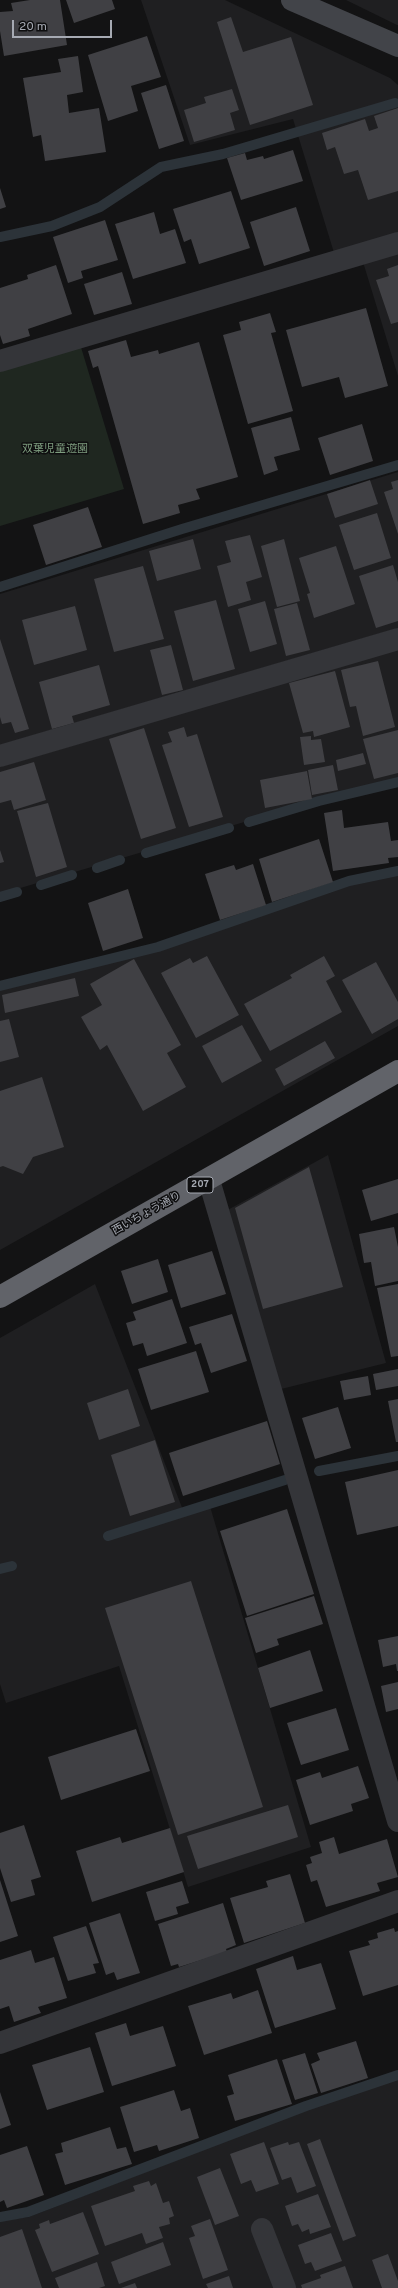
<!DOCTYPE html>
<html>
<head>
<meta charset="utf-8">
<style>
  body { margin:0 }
  #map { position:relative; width:398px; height:2288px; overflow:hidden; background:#131314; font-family:Overpass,sans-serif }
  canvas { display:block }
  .scale { position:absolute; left:12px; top:20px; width:100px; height:18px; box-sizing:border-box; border:2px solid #a6aab3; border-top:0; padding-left:5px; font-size:12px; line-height:14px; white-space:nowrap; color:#a6aab3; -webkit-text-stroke:3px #0e0e0f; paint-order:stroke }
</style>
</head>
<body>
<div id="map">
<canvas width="398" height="2288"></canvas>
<div class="scale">20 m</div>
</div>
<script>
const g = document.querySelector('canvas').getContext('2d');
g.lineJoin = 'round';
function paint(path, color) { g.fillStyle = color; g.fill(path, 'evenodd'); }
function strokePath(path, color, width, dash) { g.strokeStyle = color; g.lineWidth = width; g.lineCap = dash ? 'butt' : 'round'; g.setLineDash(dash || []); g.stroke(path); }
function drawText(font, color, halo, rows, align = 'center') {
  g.font = font + ' Overpass,"Noto Sans JP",sans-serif'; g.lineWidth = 3; g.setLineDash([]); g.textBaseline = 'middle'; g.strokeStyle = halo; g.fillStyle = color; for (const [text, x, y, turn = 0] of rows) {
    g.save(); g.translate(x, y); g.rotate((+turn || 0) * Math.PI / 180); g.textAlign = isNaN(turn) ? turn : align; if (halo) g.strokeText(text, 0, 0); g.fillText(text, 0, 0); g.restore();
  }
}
const built = new Path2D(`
  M141 0H225L390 78 398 85V376L359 249 335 256 293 119 190 145Z
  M346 0H398V25H397Z
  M398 472V628L0 745V594Z
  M398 649V780L319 800 0 894V767Z
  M398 874V1026L0 1250V990L159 950 350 883Z
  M328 1155 386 1363 265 1393 213 1218Z
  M95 1284 183 1510 209 1503 311 1847 188 1887 119 1666 6 1703 0 1684V1338Z
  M398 2077V2288H0V2221L29 2217 303 2111Z`);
const green = new Path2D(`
  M80 344 124 489 0 526V368Z`);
const stream = new Path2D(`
  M0 237 52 226 100 207 161 167 223 154 395 103
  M0 587 182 529 398 465
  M249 822 319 801 398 782
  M146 853 229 828
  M97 868 120 860
  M41 885 72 875
  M0 897 17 892
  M0 986 158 947 349 881 398 871
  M319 1471 398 1456
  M108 1536 285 1480
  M0 1569 12 1566
  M0 2217 28 2212 306 2106 398 2075`);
const building = new Path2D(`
  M30 0H60L67 45 4 56 0 31V12L13 11 11 3Z
  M66 0H112L115 9 74 23Z
  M231 17 243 52 291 37 313 105 250 125 217 22Z
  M147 36 161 77 131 86 138 111 108 121 88 55Z
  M78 56 83 92 67 95 69 113 99 108 106 152 45 161 41 135 33 137 23 78 61 72 58 59Z
  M166 85 184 141 159 149 141 93Z
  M232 89 239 110 230 113 235 130 194 142 184 110 206 103 204 97Z
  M398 108V191L368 200 358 170 344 174 335 147 327 150 322 133 365 119 369 131 378 128 374 116Z
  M293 150 303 181 241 200 227 158 245 153 247 160 263 156 264 159Z
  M0 188 6 207 0 209Z
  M231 191 250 248 199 264 191 239 184 242 173 209Z
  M296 207 310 251 264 266 250 222Z
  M154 212 160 234 175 229 186 263 133 279 115 224Z
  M105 220 118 260 81 271 83 278 68 283 53 237Z
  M56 265 72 314 28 329 30 336 3 344 0 335V288L28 279 27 275Z
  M398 265V322L391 324 376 280 389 276 387 269Z
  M122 272 132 304 94 315 84 284Z
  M366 308 388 386 345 398 339 377 302 387 286 330Z
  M270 313 276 332 271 333 293 411 248 424 223 335 241 330 239 322Z
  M126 340 131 357 158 350 159 354 199 342 238 477 196 489 200 499 178 505 180 513 143 524 98 366 93 368 88 351Z
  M291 417 300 450 274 457 278 470 264 475 251 428Z
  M362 424 373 461 330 475 318 438Z
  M370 480 378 504 335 518 327 494Z
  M398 480V534L384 492 393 489 391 482Z
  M88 507 102 547 46 565 33 525Z
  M377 513 391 558 354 570 339 525Z
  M250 535 262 577 246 582 251 600 228 607 217 566 231 562 225 541Z
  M193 539 201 569 157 581 149 551Z
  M284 539 300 601 277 607 261 546Z
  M336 546 355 604 314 618 307 594 310 593 299 558Z
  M393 565 398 582V621L376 628 359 576Z
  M143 566 164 639 114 652 94 579Z
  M216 600 235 669 193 681 174 611Z
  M265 601 277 644 250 652 238 609Z
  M297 603 310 650 286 656 274 609Z
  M75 606 87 650 34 665 22 620Z
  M0 639 29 729 15 733 11 722 2 724 0 717Z
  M171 645 183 690 162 695 150 650Z
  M378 661 395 727 363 736 356 706 350 707 341 670Z
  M99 665 110 705 72 716 74 723 52 729 39 682Z
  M335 671 350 727 314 737 313 731 303 733 289 683Z
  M184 727 187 737 197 734 223 817 189 827 162 745 172 742 168 732Z
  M144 728 176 828 141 839 109 739Z
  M398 730V773L374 779 363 739Z
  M311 736V740L321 739 325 762 304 765 300 737Z
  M363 753 366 764 338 771 336 760Z
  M34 762 46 800 14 810 11 800 0 803V772Z
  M333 765 338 790 312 795 308 770Z
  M307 771 312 799 265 808 260 780Z
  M48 803 67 867 36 877 17 811Z
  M342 810 344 828 388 822 391 841 398 840V857L388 858 389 863 333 871 324 813Z
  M319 839 333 882 272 902 259 859Z
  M0 850 4 862 0 863Z
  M253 864 266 905 220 920 205 874 234 865 236 870Z
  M128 889 143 938 103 951 88 903Z
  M207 956 239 1015 196 1038 161 973 190 958 193 963Z
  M324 956 335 976 326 981 342 1012 270 1051 244 1004 292 978 290 975Z
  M134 959 181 1045 167 1053 186 1087 143 1111 107 1045 100 1050 81 1017 102 1005 90 984Z
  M376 962 398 1002V1019L372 1034 342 980Z
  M75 978 79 996 5 1013 2 995Z
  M9 1019 19 1057 0 1062V1021Z
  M242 1025 262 1061 222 1083 202 1046Z
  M325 1041 335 1058 284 1086 275 1069Z
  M42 1077 64 1147 33 1157 23 1174 3 1166 0 1167V1091Z
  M309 1167 343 1287 263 1309 235 1208Z
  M398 1179V1213L371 1221 362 1190Z
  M394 1227 398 1247V1281L375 1286 371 1262 364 1263 359 1234Z
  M212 1251 226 1294 181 1308 168 1265Z
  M158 1259 168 1292 132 1304 121 1271Z
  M398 1284V1356L391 1357 377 1288Z
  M172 1299 187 1343 147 1356 143 1343 133 1346 126 1323 136 1320 133 1312Z
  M232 1314 247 1361 211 1373 201 1343 195 1345 189 1327Z
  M196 1351 209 1392 151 1410 138 1369Z
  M398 1369V1386L376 1390 373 1374Z
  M368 1376 371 1395 344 1400 340 1381Z
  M128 1389 140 1426 99 1440 87 1403Z
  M398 1399V1442H396L388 1401Z
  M338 1407 351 1448 315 1459 302 1418Z
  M267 1421 280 1464 183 1496 169 1453Z
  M155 1440 175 1502 130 1516 111 1455Z
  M398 1470V1526L357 1535 345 1482Z
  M287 1509 314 1594 247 1616 220 1531Z
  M191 1581 263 1807 178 1835 105 1608Z
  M314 1596 323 1624 277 1639 279 1645 256 1653 245 1618Z
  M398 1636V1671H397L396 1664 383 1667 378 1640Z
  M310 1650 323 1691 270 1708 258 1668Z
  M398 1682V1709L386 1712 381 1686Z
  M336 1708 349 1750 301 1765 287 1723Z
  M136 1729 150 1771 61 1800 48 1757Z
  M358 1766 369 1798 351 1804 353 1811 310 1825 296 1780 320 1772 322 1778Z
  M288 1805 298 1837 198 1869 187 1836Z
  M24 1825 41 1877 31 1880 35 1895 11 1902 0 1868V1833Z
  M170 1828 184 1872 92 1902 76 1851 120 1837 122 1843Z
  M334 1837 339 1854 387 1839 398 1877 377 1883 380 1891 326 1907 317 1880 311 1882 306 1865 312 1863 310 1857 322 1853 319 1842Z
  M290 1874 305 1923 244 1943 230 1898 268 1887 266 1881Z
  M0 1880 18 1936 0 1942Z
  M182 1881 189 1903 176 1907 178 1914 155 1921 146 1892Z
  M223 1903 236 1945 226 1949 227 1952 179 1967 178 1964 171 1966 158 1924Z
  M120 1913 140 1973 117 1980 114 1972 106 1975 89 1923Z
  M86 1926 99 1963 93 1964 96 1973 68 1981 53 1937Z
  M394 1928 395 1932 398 1931V1985L363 1996 349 1951 370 1945 368 1941 378 1938 377 1933Z
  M31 1950 35 1963 54 1957 67 1998 38 2007 41 2013 14 2022 9 2006 0 2009V1960Z
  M293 1956 297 1970 321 1963 336 2009 275 2028 256 1969Z
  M258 1990 272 2033 204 2055 188 2006 231 1993 233 1999Z
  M126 2023 130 2036 163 2026 176 2066 112 2086 95 2033Z
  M356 2041 368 2078 321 2093 311 2064 320 2060 317 2053Z
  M90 2047 104 2092 47 2110 32 2065Z
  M305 2053 318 2093 295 2100 282 2060Z
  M277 2059 292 2104 235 2121 227 2096 234 2094 228 2075Z
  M174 2090 181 2111 190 2108 199 2138 159 2151 157 2145 134 2152 120 2107Z
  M0 2092 11 2125 0 2129Z
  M110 2127 117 2149 126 2147 132 2164 65 2185 55 2154 63 2152 61 2143Z
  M320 2139 356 2236 343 2241 307 2144Z
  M264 2142 279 2184 256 2192 251 2180 241 2184 230 2154Z
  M288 2142 289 2145 299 2142 316 2186 297 2193 291 2177 282 2180 270 2148Z
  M27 2146 44 2195 7 2208 4 2200 0 2202V2155Z
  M220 2168 239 2216 215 2225 197 2177Z
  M149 2181 151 2186 156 2183 163 2203 169 2201 174 2216 169 2218 170 2224 159 2227 163 2238 146 2244 142 2233 105 2246 91 2206 135 2191 133 2186Z
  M318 2194 331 2227 310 2234 309 2229 302 2232 298 2224 292 2226 285 2206Z
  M83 2212 99 2254 52 2272 35 2230 40 2228 39 2224 49 2220 50 2224Z
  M210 2219 228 2270 203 2279 189 2238 195 2236 191 2226Z
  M22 2229 42 2288H0V2237Z
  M331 2233 342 2261 315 2271 311 2262 305 2264 298 2245Z
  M163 2242 171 2265 119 2284 111 2262Z
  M388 2254 398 2281V2288H382L372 2260Z
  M97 2262 105 2286 99 2288H59L55 2278Z
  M345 2266 353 2288H302L301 2285 321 2278 320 2275Z
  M229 2276 233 2288H208L206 2284Z
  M135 2283 137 2288H121Z`);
const street = new Path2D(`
  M0 361 398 243
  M0 756 398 639
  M209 1180 398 1821
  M0 2043 398 1901
  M262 2229 285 2288`);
const secondary = new Path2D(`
  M292 0 398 46`);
const highway = new Path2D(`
  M0 1297 398 1071`);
const shields = [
  [200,1185,26]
];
const shieldNames = [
  ["207",200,1185]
];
const parkNames = [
  ["双葉児童遊園",55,450]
];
const streetNames = [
  ["西いちょう通り",147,1214,-29]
];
paint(built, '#1f1f21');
paint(green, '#1f2720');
strokePath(stream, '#2c3339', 10);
paint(building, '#404044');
strokePath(street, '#343539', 22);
strokePath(secondary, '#424449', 22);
strokePath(highway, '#616369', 22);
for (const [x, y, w] of shields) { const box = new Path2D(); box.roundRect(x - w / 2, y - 8, w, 16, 3); g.fillStyle = '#0e0e0f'; g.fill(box); strokePath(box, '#a6aab3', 1); }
drawText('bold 10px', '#a6aab3', null, shieldNames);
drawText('11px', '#7e9d7f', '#0e0e0f', parkNames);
drawText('11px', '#a6aab3', '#0e0e0f', streetNames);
</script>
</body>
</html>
